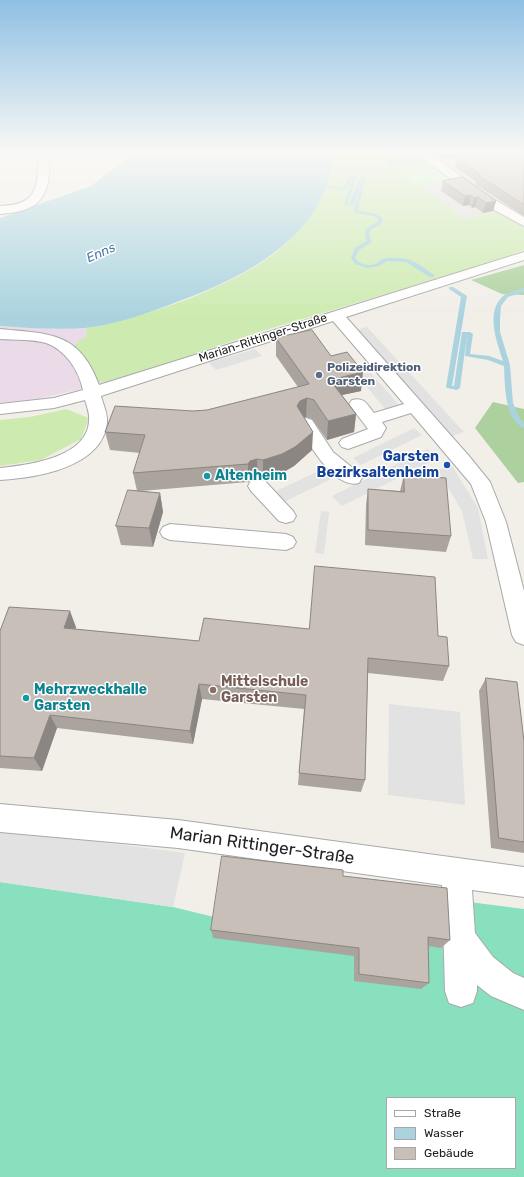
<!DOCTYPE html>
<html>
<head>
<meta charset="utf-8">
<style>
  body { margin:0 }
  #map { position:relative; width:524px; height:1177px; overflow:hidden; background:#f2efe9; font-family:Rubik,sans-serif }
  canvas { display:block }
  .legend { position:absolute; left:386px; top:1097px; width:130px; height:72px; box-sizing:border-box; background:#fff; border:1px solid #a7a7a7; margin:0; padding:5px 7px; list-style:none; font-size:12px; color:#222 }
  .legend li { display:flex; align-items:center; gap:8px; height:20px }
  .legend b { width:20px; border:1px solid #a7a7a7 }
</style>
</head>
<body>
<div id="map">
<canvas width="524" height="1177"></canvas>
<ul class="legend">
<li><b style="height:5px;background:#fff"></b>Straße</li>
<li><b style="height:11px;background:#aad3df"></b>Wasser</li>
<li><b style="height:11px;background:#c7bfb8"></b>Gebäude</li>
</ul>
</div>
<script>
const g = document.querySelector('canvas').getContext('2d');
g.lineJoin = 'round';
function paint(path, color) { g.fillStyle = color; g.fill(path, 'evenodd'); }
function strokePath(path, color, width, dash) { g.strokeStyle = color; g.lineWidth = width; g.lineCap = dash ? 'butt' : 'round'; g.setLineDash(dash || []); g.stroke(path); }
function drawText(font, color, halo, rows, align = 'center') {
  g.font = font + ' Rubik,sans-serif'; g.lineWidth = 3; g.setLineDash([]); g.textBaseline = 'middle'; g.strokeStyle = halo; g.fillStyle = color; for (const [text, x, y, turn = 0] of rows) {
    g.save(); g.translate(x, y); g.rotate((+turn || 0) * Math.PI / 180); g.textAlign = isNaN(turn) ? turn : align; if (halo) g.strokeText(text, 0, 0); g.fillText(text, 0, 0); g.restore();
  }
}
const residential = new Path2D(`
  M414 152H524V228L498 211 464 219 421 186 452 180 428 164Z`);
const industrial = new Path2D(`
  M0 326 66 329 86 328 93 381 105 382 77 390 37 399 0 403Z`);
const grass = new Path2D(`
  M332 152H386L389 166 428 164 436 169 402 173 433 182 450 179 452 181 422 186 464 219 498 211 524 228V250L479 266 259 332 157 367 105 382 93 381 75 349V345L80 340 87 337 86 328C146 318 247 283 290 240 298 232 304 220 311 210 325 190 334 178 332 152Z
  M66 409 89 418 81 439 41 460 0 466V420L30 417Z`);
const forest = new Path2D(`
  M524 265V295L502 294 471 280Z
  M493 402 524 409V482L518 483 475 428Z`);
const park = new Path2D(`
  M436 169 450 179 413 184 402 173Z`);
const pitch = new Path2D(`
  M386 152H414L428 164 388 166Z
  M0 882 173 907 214 917 438 898 524 909V1177H0ZM387 1098H515V1168H387Z`);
const parking = new Path2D(`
  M367 327 464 432 452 436 356 330Z
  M255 349 262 356 216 370 209 363Z
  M370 372 400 406 385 409 357 375Z
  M414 428 422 435 361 465 353 458Z
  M427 449 438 458 342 506 332 496Z
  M452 466 478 508 488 559H473L462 511 438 470Z
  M321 470 331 479 282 503 272 493Z
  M321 511 329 512 324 554 315 553Z
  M389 704 460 712 465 805 388 795Z
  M0 829 185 853 173 907 0 882Z`);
const water = new Path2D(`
  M135 152H332L333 154C327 239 239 280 169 305 142 315 113 325 85 328 57 330 28 328 0 326V218L91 186Z`);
const stream = new Path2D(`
  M349 176H355L357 177 348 203H350L360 177H366L358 209 359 211 377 214 383 219 381 224 370 230 369 235 372 242 359 250 355 258C359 264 369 267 375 264 379 262 380 260 383 259 390 257 399 258 406 259 416 261 425 269 434 275V277H430L406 262 387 261 379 266 367 268 355 264 351 258 355 248 367 241 365 235 366 229 377 222 379 219 374 216 356 213 354 209 362 181 354 205 352 206 344 204 353 178 347 189 327 188 325 187 327 186 344 187Z
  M449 287H453L467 296 452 386H454L462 332H470L473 334 470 354 489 356 503 361C497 342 485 312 503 296 508 292 518 290 524 288V292L508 297 501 306 500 319V332L510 365 513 403 520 419 524 423V428C504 420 505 384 504 366L488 360 465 356 467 335 460 388 457 390 447 388 446 387 461 297 449 289Z`);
const minor = new Path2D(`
  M41 152H51C48 159 50 166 49 174 47 205 29 212 0 214V206C26 205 37 198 38 170 39 164 37 158 41 152Z
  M415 152H427L495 200 524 217V226L487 206Z
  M524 252V260L346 317 469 456 490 482 506 522 524 591V645L516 642 512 635 486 522 471 484 411 413 382 422 386 428 381 437 348 449 342 447 339 443 342 439 368 429 349 404 352 400C364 397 367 404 374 413L404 404 333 321 101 396C103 404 108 414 107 423 102 468 35 478 0 480V468C28 465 87 458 89 421 90 414 87 407 85 400L54 408 0 414V404L54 398 83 390C79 371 66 350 46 343 32 339 15 340 0 339V329C49 334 79 331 99 385Z
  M306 418 312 420 333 452 359 473 362 478 359 483C334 490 308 442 297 424L300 420Z
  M258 479 265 481 293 511 296 516 293 521 286 523 279 521 251 491 248 486 251 481Z
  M170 524 286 534 293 537 296 542 293 547 286 550 170 540 163 537 160 532 163 527Z
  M0 804 178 820 524 867V897L472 890 475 933 493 957 513 973 524 978V1010L491 996 477 985V991L473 1003 461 1007 449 1003 445 991 442 885 178 848 0 832Z`);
const wall = new Path2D(`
  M433 152H499L444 159Z
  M524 152V216L475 184 476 182 455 167 457 158Z
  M443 181 496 201 493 211 483 213 475 207 472 208 469 205 463 206 441 191Z
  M276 338 331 356 361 391 342 395 356 414 354 432 327 440 312 419 306 417H304L312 450 294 466 282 473 263 479 258 478 251 480 248 482 141 491 160 493 163 512 153 547 121 545 116 526 137 491 133 473 140 453 110 450 105 432 193 411 207 410 298 387 276 356Z
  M404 475 451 536 446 552 365 545 366 505 368 489 400 491Z
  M76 627 75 629 199 641 309 629 438 636 449 666 443 681 368 673 365 780 361 792 298 785 304 709 202 699 193 744 57 728 42 771 0 768V631Z
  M486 678 524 741V853L491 848 479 691Z
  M343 876 450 940 441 948 428 946 429 983 421 989 354 981V956L213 938 211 930Z`);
const shadedWall = new Path2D(`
  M445 152H499L444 159Z
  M471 195 469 205 463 206 465 196Z
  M478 197 475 207 472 208 474 198Z
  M496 201 493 211 483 213 486 203Z
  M363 372 361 391 328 398 330 380Z
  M307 398 306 417 299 419 297 406 300 401Z
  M356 414 354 432 327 440 328 421Z
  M313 432 312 450 294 466 282 473 263 479V460Z
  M257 459 258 478 251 480 248 482V464L250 461Z
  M160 493 163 512 153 547 149 528Z
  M70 611 76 627 71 643 64 628Z
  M199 684 202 699 193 744 190 731Z
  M50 715 57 728 42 771 34 758Z`);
const building = new Path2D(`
  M504 152H524V205L478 175H481L457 158Z
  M462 177 496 201 486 203 478 197 474 198 471 195 465 196 443 181Z
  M312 330 331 356 347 352 363 372 330 380 356 414 328 421 314 400 307 398 300 401 297 406 313 432 295 447 282 454 263 460 257 459 250 461 248 464 133 473 145 435 105 432 115 406 193 411 207 410 309 384 276 338Z
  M404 475 446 478 451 536 368 530V489L404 492Z
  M128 490 160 493 149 528 116 526Z
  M315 566 435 577 438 636 447 637 449 666 368 658 365 780 299 773 306 695 199 684 190 731 50 715 34 758 0 756V631L9 607 70 611 64 628 199 641 204 618 309 629Z
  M486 678 517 682 524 741V842L499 838Z
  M222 856 343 870V876L447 888 450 940 428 937 429 983 359 974V948L211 930Z`);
const markers = [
  [319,375,4,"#5c6f8a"],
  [447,465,4,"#1a4fb4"],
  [207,476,4,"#0f9aa8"],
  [213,690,4,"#8d6e63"],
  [26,698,4,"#0f9aa8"]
];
const farStreetnames = [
  ["Marian-Rittinger-Straße",263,338,-18]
];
const farServicenames = [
  ["Polizeidirektion",327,368],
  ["Garsten",327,382]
];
const farWaternames = [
  ["Enns",101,253,-24]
];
const transitNames = [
  ["Garsten",439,457],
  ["Bezirksaltenheim",439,473]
];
const cultureNames = [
  ["Altenheim",215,476],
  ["Mehrzweckhalle",34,690],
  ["Garsten",34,706]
];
const educationNames = [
  ["Mittelschule",221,682],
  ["Garsten",221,698]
];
const nearStreetnames = [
  ["Marian Rittinger-Straße",262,846,8]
];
paint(residential, '#e0dfdf');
paint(industrial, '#ebdbe8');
paint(grass, '#cdebb0');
paint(forest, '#add19e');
paint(park, '#c8facc');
paint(pitch, '#88e0be');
paint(parking, '#e2e2e2');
paint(water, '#aad3df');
paint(stream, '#aad3df');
strokePath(minor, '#a9a9a9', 2);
paint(minor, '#fff');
paint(wall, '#aba49e');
paint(shadedWall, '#8b8681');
paint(building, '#c7bfb8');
strokePath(building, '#8b8681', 1);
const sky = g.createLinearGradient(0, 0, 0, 317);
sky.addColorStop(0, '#8fc0e4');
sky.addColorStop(0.48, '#f9f8f5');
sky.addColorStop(1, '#f9f8f500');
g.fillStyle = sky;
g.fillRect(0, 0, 524, 317);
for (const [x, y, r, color] of markers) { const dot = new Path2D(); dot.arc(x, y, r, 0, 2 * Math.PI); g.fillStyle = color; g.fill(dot); strokePath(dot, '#fff', 1.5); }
drawText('12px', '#222', '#fff', farStreetnames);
drawText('bold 12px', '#4e5e75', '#fff', farServicenames, 'left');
drawText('italic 13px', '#4a7aab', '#fff', farWaternames);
drawText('bold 14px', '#164399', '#fff', transitNames, 'right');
drawText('bold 14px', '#0d838f', '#fff', cultureNames, 'left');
drawText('bold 14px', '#785e54', '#fff', educationNames, 'left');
drawText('17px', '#222', '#fff', nearStreetnames);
</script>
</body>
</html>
